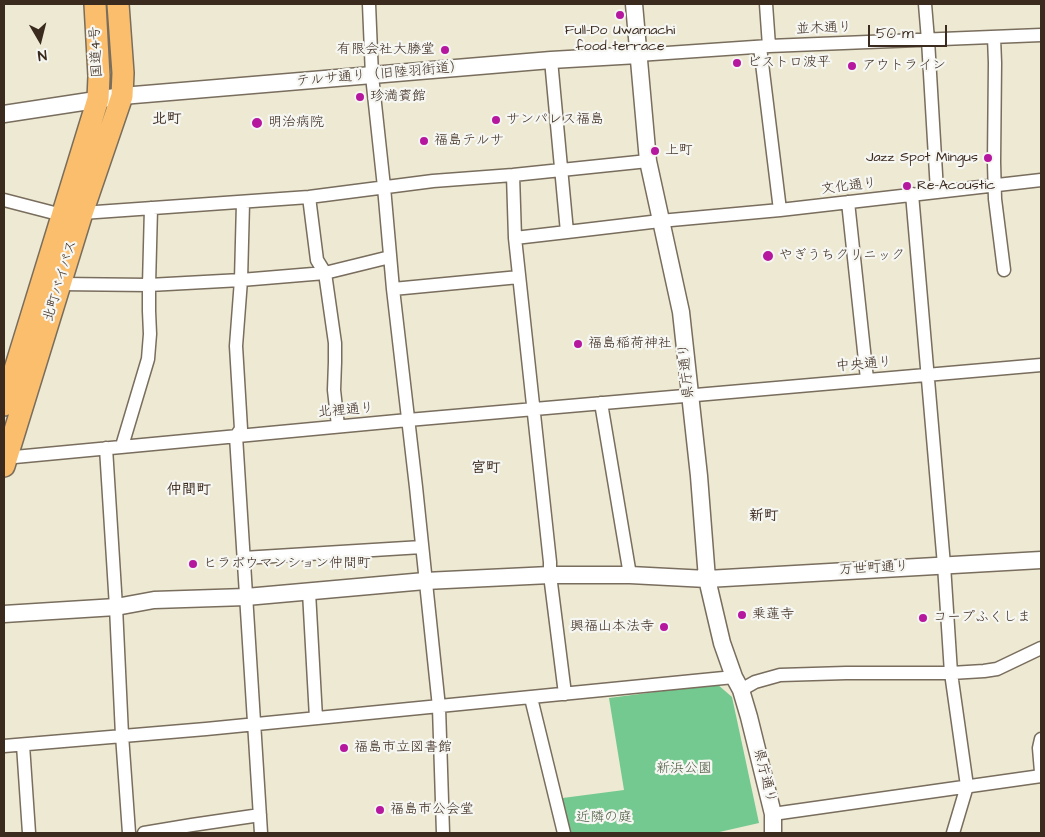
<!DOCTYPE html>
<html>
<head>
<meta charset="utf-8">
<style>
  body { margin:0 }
  #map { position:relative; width:1045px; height:837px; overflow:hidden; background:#ede9d2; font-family:"Architects Daughter",sans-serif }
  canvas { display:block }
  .frame { position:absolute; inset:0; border:5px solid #3b2a1e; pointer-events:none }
  .north { position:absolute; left:15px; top:15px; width:50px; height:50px; -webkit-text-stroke:4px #f6f6f2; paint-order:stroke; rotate:172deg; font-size:14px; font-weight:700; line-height:20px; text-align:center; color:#3b2a1e }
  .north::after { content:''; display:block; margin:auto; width:18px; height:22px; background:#3b2a1e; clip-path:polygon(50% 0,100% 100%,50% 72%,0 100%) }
  .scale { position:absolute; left:868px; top:25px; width:79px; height:22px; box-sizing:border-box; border:2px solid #3b2a1e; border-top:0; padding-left:6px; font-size:15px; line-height:18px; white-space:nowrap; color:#3b2a1e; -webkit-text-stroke:4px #f6f6f2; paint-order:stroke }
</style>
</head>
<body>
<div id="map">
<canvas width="1045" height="837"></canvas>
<div class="frame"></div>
<div class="north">N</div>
<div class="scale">50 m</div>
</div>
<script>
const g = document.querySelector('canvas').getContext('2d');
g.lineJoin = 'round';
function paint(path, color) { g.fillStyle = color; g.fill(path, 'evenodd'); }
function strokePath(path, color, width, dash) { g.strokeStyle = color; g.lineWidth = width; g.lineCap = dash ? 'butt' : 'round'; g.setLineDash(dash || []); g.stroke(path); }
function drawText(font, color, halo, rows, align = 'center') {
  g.font = font + ' "Architects Daughter","Klee One",sans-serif'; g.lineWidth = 4.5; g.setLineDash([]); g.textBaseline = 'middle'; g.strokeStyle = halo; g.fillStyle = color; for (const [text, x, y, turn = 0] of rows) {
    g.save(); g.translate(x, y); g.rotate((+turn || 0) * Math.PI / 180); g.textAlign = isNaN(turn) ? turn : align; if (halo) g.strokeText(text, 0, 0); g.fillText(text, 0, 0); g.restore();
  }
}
const green = new Path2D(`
  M717 684 732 697 759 823 715 833H564L555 799 624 790 609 698Z`);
const minor = new Path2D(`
  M369 4 372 76 384 187 393 289 416 487 439 707 443 833
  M766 4 769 46
  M925 4 928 40 937 191
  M994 37 995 63 994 162 995 199 1004 270
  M760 47 780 210
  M638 55 769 46 1041 35
  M551 60 567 232 660 221 780 210 1041 180
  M513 175 515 238 550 562V575L565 694
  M912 194 944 565 951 673 967 786 953 833
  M309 197 317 260 325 273 335 343V362L334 390 338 426
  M4 200 62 215
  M848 202 867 379
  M243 203 241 280 236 346 241 429 236 436 261 833
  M82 213 309 197 433 181 513 175 648 161
  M515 238 567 232
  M60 284 149 285 241 280 325 273 390 257
  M393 289 519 277
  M601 403 630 575
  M122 446 148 359 150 334 149 311V285L151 208
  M106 448 116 607 122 735 129 833
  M4 458 408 420 1041 365
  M243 558 422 547
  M309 592 316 718
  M741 690 755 682 780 675 846 673H951L984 671 997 669 1041 648
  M531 698 564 833
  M1041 739 1039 748 1041 772
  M23 745 29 833
  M4 746 206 729 734 677
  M773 814 1041 776
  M144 833 192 825 260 815`);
const tertiary = new Path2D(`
  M634 4 648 161 681 312 699 476 707 579 722 643 734 677 741 690 749 717 773 814V833
  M4 114 122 96 551 60 638 55
  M4 614 116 607 154 600 246 597 425 581 550 575H630L707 579 1041 560`);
const trunk = new Path2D(`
  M4 405 98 99 99 76 95 4
  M4 466 82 213 122 96 123 73 118 4`);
const markers = [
  [620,15,5,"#b5179e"],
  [445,50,5,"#b5179e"],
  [737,63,5,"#b5179e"],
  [852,66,5,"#b5179e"],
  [360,97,5,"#b5179e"],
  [496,120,5,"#b5179e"],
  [257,123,6,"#b5179e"],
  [424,141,5,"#b5179e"],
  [655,151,5,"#b5179e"],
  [988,158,5,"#b5179e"],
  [907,186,5,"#b5179e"],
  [768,256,6,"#b5179e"],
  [578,344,5,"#b5179e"],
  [193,564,5,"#b5179e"],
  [742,615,5,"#b5179e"],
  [923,618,5,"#b5179e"],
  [664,627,5,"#b5179e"],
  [344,748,5,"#b5179e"],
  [380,810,5,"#b5179e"]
];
const streetNames = [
  ["並木通り",824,29,-2],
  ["国道4号",97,52,-93],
  ["テルサ通り（旧陸羽街道）",380,75,-5],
  ["文化通り",849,187,-7],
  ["北町バイパス",61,281,-73],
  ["中央通り",864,365,-5],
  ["県庁通り",687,371,-96],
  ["北裡通り",346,411,-5],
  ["万世町通り",874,569,-3],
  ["県庁通り",764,776,76]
];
const poiNames = [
  ["Full-Do Uwamachi",620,31,"center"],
  ["food terrace",620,47,"center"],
  ["有限会社大勝堂",435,50,"right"],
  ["ビストロ波平",747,63],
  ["アウトライン",862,66],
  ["珍満賓館",370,97],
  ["サンパレス福島",506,120],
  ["明治病院",268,123],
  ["福島テルサ",434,141],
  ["上町",665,151],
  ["Jazz Spot Mingus",978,158,"right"],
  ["Re-Acoustic",917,186],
  ["やぎうちクリニック",779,256],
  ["福島稲荷神社",588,344],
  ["ヒラボウマンション仲間町",203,564],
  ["乗蓮寺",752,615],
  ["コープふくしま",933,618],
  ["興福山本法寺",654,627,"right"],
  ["福島市立図書館",354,748],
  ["福島市公会堂",390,810]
];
const parkNames = [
  ["新浜公園",684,769],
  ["近隣の庭",604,818]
];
const neighbourhoodNames = [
  ["北町",167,120],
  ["宮町",486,469],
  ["仲間町",189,491],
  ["新町",764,517]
];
paint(green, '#73c98f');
strokePath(minor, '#796d5d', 15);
strokePath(tertiary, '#796d5d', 19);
strokePath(trunk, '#796d5d', 24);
strokePath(minor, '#fff', 12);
strokePath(tertiary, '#fff', 16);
strokePath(trunk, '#fabe6d', 21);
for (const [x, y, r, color] of markers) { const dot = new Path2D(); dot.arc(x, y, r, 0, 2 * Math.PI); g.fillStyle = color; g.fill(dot); strokePath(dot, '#f6f6f2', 2); }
drawText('14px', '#3b2a1e', '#f6f6f2', streetNames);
drawText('14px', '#3b2a1e', '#f6f6f2', poiNames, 'left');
drawText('14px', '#4c5a40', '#f6f6f2', parkNames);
drawText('bold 15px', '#3b2a1e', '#f6f6f2', neighbourhoodNames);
</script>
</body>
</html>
